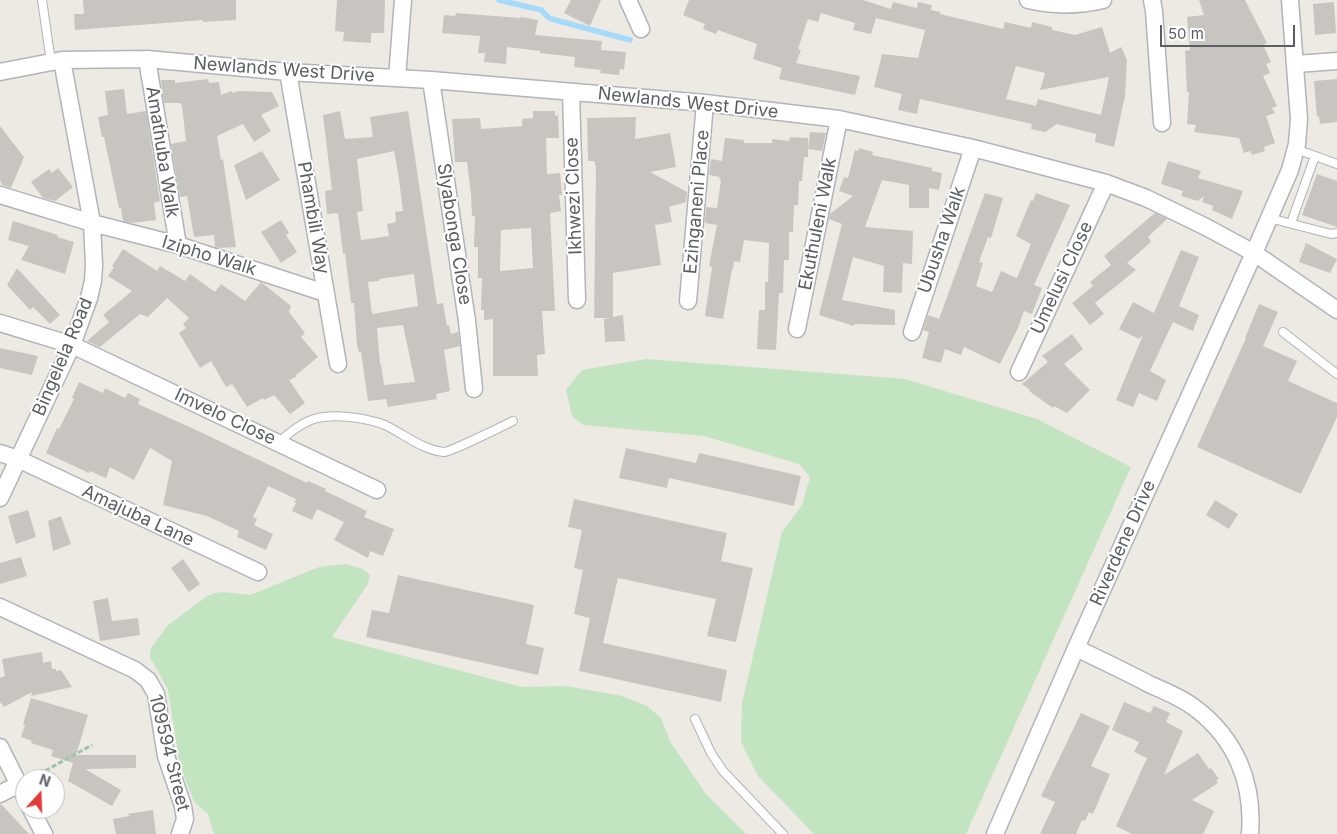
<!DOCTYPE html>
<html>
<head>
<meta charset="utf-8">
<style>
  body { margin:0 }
  #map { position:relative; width:1337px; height:834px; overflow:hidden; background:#edeae3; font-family:Inter,sans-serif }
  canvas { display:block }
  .north { position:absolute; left:15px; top:769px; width:50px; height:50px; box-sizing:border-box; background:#fff; border:1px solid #bdbfc1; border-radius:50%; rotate:20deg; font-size:14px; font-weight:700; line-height:20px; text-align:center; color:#5b5f63 }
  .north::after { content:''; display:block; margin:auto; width:18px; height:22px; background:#e03b37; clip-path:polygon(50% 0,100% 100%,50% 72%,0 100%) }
  .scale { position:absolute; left:1160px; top:25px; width:135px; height:22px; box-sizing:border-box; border:2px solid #5b5f63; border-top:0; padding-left:6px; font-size:15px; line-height:18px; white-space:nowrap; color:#5b5f63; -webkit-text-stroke:4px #fff; paint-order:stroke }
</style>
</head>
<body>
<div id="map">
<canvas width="1337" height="834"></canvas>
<div class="north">N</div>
<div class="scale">50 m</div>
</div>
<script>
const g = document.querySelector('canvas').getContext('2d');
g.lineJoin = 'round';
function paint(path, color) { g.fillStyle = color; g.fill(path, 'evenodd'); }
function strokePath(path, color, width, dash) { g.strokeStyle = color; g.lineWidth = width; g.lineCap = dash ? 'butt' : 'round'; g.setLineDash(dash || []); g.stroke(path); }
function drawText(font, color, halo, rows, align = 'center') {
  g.font = font + ' Inter,sans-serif'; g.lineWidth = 4; g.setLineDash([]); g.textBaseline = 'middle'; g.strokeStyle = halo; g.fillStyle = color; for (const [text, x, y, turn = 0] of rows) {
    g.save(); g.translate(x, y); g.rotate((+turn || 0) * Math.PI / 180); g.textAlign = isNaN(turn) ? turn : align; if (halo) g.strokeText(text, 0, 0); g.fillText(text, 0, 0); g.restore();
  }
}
const green = new Path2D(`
  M646 359 905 379 1037 419 1131 467 966 834H814L758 776 741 742 742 703 782 532 802 505 810 477 799 464 704 436 583 425 572 416 566 390 582 370Z
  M346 564 363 569 370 575 368 584 332 637 522 687 567 686 622 696 647 706 661 718 671 743 706 794 746 834H214L208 814 195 803 180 767 168 690 150 657 151 648 168 625 206 597 214 593 223 592 250 595 319 567Z`);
const stream = new Path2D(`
  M499 0 541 10 549 18 555 20 630 40`);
const building = new Path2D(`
  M83 0H236V20L203 22V20L75 30 74 14H84Z
  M337 0H385L384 33H371V43L343 41 344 32 335 31Z
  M571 0H601L590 26 564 13Z
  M689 0H863L891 9 893 2 917 8 918 2 932 5 931 10 940 12V14L1003 29 1005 22 1031 28 1032 22 1052 27V30L1075 35 1102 27 1110 53 1121 47 1127 60 1125 96 1114 147 1095 142 1096 134 1057 124 1045 132 1031 129 1032 124 920 99 917 114 898 110 902 94 874 87 882 54 918 58 925 30 876 18 871 34 853 30 855 23 821 13 818 22 808 19 798 49 801 50 796 63 860 76 855 95 779 79 782 68 753 59 757 44 718 30 716 34 703 29 705 24 683 15ZM1016 66 1045 73 1040 90 1109 77 1101 115 1038 99 1036 106 1006 99Z
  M1199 0H1245L1267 43 1263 45 1271 62 1266 64 1270 73 1263 76 1277 106 1272 108 1275 113 1266 116 1275 143 1264 147 1265 151 1252 155 1250 151 1244 153 1239 138 1194 132 1196 125 1187 124 1189 92H1187L1185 51 1190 50 1187 17 1204 15Z
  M1334 2 1336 33 1315 35 1313 4Z
  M456 13 520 18 521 17 538 20 535 35 602 41 601 50 626 52 624 70 620 69 619 75 600 73 601 70 574 67 575 57 540 53V51L507 47 506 64 484 62 485 53H478L480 36 442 33 444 15 455 16Z
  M208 79 209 83 219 82 221 95 231 91 233 93 238 91 272 92 279 106 261 115 271 131 254 142 243 124 217 136 221 160 223 159 236 247 220 248 215 247 214 235 194 237 187 196 180 197 171 144 186 141 182 106 180 103H164L161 80H175V83Z
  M1337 79V122L1320 124 1319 116 1317 117 1314 81Z
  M124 89 127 114 146 111 160 201 154 203 156 220 132 223 123 221 121 208H119L104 137H102L98 117 108 115 105 91Z
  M340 111 345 139 373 137 370 117 408 111 437 304 443 303 447 326 449 325 451 334 458 332 460 346 444 350 450 391 436 394 437 399 388 407 386 399 368 401 361 352H359L357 346 354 303H351L345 253 343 254 338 213 327 214 325 191 332 190 323 115ZM394 151 398 172 403 211 395 212 396 222 387 224 389 236 361 240 357 212 363 211 357 159ZM414 274 418 306 372 314 368 282 379 281V279ZM403 325 415 382 384 385 381 364H380L377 328Z
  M533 111H555V116L558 115 559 138H546L547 174 560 173 562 195H559L561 211 550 213 555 311H542L545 354 537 355 538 376H493V319L484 320V310H481L482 278H478V247H474L475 216H472L471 194 467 162H455L452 119 480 118 481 129 522 126V119L533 118ZM531 228 533 268 500 271 501 230Z
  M636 117 635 139 670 133 676 167 650 172 687 192 686 202 669 207 672 222 655 225 661 265 613 273V317L623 315 625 341 605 342 604 319 610 318H594L596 167 594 161H588L587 118Z
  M0 126 24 157 11 188 2 185 0 180Z
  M810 132 826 133 822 151 808 149Z
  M790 137 808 138V157H804L802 181H799L798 205H794L793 232H789V260H784L783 293H779L776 350 757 349 759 310H765V282H768L769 243 744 240 740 262 734 261 733 269H732L723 319 705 316 712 267 709 266 717 225 705 223 706 207 717 208 721 180 719 179 720 177 709 175 710 166 711 159 722 161 725 138 744 140V143H772V139L789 141Z
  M859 148 873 152 872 155 932 168V171L942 173 939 190 929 188V208H909V185L882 180 865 227 913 231 912 264 903 263 902 293 883 292 884 266 853 257 842 300 895 310V325L854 324V326L819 315 842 224 829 219 830 214 853 196 839 191 844 177 848 178 855 150 858 151Z
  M262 151 280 180 246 200 234 165Z
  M1168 161 1201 171 1198 178 1243 191 1232 219 1212 210 1213 206 1202 202 1204 196 1198 201 1181 196 1183 191 1161 184Z
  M58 168 73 187 55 201 43 198 31 182 49 169 52 173Z
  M1317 174 1337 181V227L1302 215Z
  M985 193 1003 198 991 238 988 237 979 262 983 263 976 286 992 292 1001 271 1017 278 1031 244 1016 236 1031 200 1033 201 1036 193 1070 205 1034 285 1042 288 1032 314 1024 311 1018 328 1000 364 964 347 961 355 945 349 941 363 922 358 929 332 923 330 928 315 939 319Z
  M1155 213 1167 219 1148 237 1151 242 1127 263 1136 270 1095 303 1104 314 1090 325 1072 303 1093 286 1090 282 1111 265 1104 256Z
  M281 220 289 233 286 235 297 252 281 263 261 232Z
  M13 221 58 235 57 237 74 242 65 274 21 260 29 246 8 240Z
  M1306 243 1337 259 1330 273 1299 262Z
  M123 249 157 271 160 266 185 281 190 274 215 292 221 284 245 301 261 282 291 306 289 312 305 333 301 337 318 357 296 375V377L289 380 305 403 290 414 274 395 264 400 263 398 247 407 232 384 226 387 211 361 200 368 179 333 186 328 183 324 189 318 167 298 148 317 140 314 100 347 87 341 109 322 103 315 132 291 108 276 114 267 112 266Z
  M1181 250 1199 257 1179 306 1199 315 1193 331 1173 322 1150 371 1166 380 1157 401 1139 393 1133 407 1116 400 1143 335 1139 339 1119 329 1133 302 1154 313Z
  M17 268 60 315 50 324 33 307 30 310 7 285Z
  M1259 304 1278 312 1263 346 1297 361 1288 381 1337 403V417L1301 494 1197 447 1246 338H1245Z
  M1072 334 1083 349 1064 364 1090 390 1067 413 1054 406 1053 408 1029 391 1030 390 1022 384 1048 362 1042 356Z
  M0 348 38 356 32 375 0 368Z
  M79 382 103 393 105 388 125 398 128 393 140 399 138 404 192 428 307 483 308 481 326 489 325 491 367 511 364 517 394 529 383 556 370 551 368 558 334 540 344 522 317 509 312 520 292 511 296 503 294 502 296 499 268 486 253 517 257 519 254 525 273 534 266 550 237 537 239 531 207 516 163 505 172 461 150 448 134 480 110 467 106 478 90 471 89 473 46 453 57 428 59 429 74 399 72 398Z
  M626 448 696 463 699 453 801 476 794 506 669 478 667 488 619 478Z
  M574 499 727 533 721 561 753 568 736 642 707 636 716 599 618 578 603 643 727 670 721 702 579 671 590 618 574 614 583 570 574 568 582 530 568 527Z
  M1215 500 1238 514 1229 529 1206 515Z
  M28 510 36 537 16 544 8 516Z
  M61 516 71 544 53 551 48 521Z
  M21 557 27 576 0 584V563Z
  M183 559 200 584 189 592 171 568Z
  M398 575 534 605 526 644 544 648 538 675 366 637 372 610 389 613Z
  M108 598 112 621 138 618 140 635 100 641 93 601Z
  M42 652 43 663 51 661 52 669H56V671L61 670 72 687 31 696 32 692 4 707 0 702V678L5 676 2 659Z
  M31 698 88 715 76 755H136V768L85 769 121 790 112 806 68 781 73 763 51 756 53 750 31 743 32 741 21 737 25 725 23 724Z
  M1124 702 1150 713 1154 706 1170 713 1166 722 1183 731 1164 775 1198 753 1209 769 1211 768 1219 779 1216 780 1218 783 1192 800 1214 811 1203 834H1132L1116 826 1147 758 1134 752 1139 742 1112 730Z
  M1081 713 1110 726 1091 766 1110 774 1093 814 1089 812 1085 821 1082 820 1076 834H1040L1055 802 1041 796Z
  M0 804H1L29 834H0Z
  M153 810 156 834H116L113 819 130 816 127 814Z`);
const path = new Path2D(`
  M32 778 92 745`);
const lane = new Path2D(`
  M42 0 51 62
  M1296 149 1337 164
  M1269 218 1331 234 1337 233
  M1291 223 1315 156
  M1283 332 1337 374
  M279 442C289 433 301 423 314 419 333 413 367 418 385 425 404 434 422 450 444 452 450 452 503 426 513 421
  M695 719 711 753 723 771 783 834`);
const street = new Path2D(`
  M628 0 641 29
  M1028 0C1054 6 1078 6 1103 0
  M1152 0 1154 11 1162 123
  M147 59 178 245
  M1296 64 1337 61
  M0 72 62 60 147 59 288 72 431 80 705 103 839 119 973 148 1106 183 1146 198 1206 227 1254 253 1337 310
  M288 72 338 364
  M397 78 403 0
  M431 80 467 321 474 389
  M571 92 577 300
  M0 195 92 223 178 245 325 293
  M688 301 705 103
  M0 323 72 345 377 490
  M797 329 839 119
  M912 332 973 148
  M1019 372 1106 183
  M0 453 18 459 258 572
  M0 498 72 345 89 298 93 281 94 265 92 223 62 60
  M0 607 135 670 148 680 156 694 166 756 183 806 185 819 180 834
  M1076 648C1101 660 1126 672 1151 685 1165 691 1182 698 1195 708 1236 739 1254 783 1250 834
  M0 747 25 797
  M0 794 19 784
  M31 809 44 834
  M995 834 1076 648 1254 253 1290 170 1297 144 1299 119 1290 0`);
const streetNames = [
  ["Newlands West Drive",284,70,4],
  ["Newlands West Drive",688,103,6],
  ["Amathuba Walk",162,152,81],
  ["Ikhwezi Close",574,196,-92],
  ["Ezinganeni Place",697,202,-85],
  ["Phambili Way",313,218,80],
  ["Ekuthuleni Walk",818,224,-79],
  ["Slyabonga Close",454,234,81],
  ["Ubusha Walk",942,240,-71],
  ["Izipho Walk",209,256,17],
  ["Umelusi Close",1062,278,-65],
  ["Bingelela Road",63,357,-67],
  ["Imvelo Close",225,417,25],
  ["Amajuba Lane",138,516,25],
  ["Riverdene Drive",1123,543,-66],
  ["109594 Street",169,753,76]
];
paint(green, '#c2e4c1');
strokePath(stream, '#a6dafa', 5.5);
paint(building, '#c8c5c0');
strokePath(lane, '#b1b4b8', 10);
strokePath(street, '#b1b4b8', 19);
strokePath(path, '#9bc4a4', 3, [5, 2.5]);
strokePath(lane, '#fff', 8);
strokePath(street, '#fff', 16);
drawText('18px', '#5b5f63', '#fff', streetNames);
</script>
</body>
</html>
